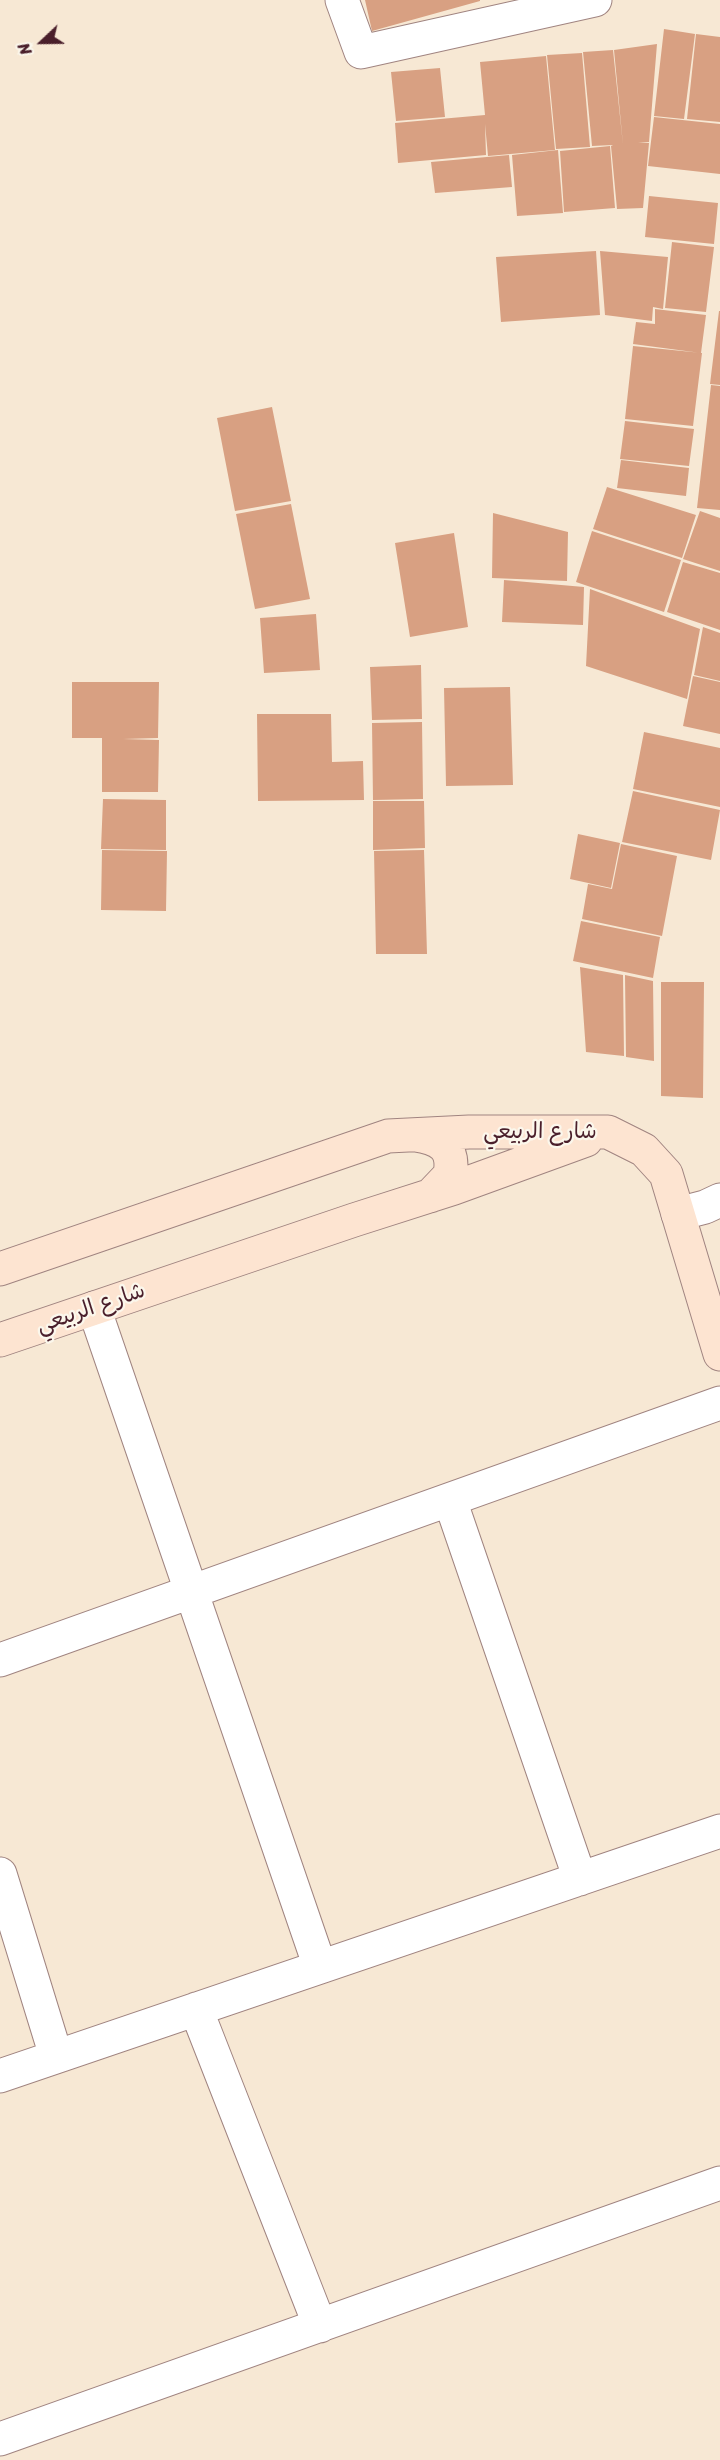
<!DOCTYPE html>
<html>
<head>
<meta charset="utf-8">
<style>
  body { margin:0 }
  #map { position:relative; width:720px; height:2460px; overflow:hidden; background:#f7e8d4; font-family:Sriracha,sans-serif }
  canvas { display:block }
  .north { position:absolute; left:12px; top:12px; width:60px; height:60px; -webkit-text-stroke:4px #fbf7ec; paint-order:stroke; rotate:248deg; font-size:16px; font-weight:700; line-height:24px; text-align:center; color:#4a1f2b }
  .north::after { content:''; display:block; margin:auto; width:21px; height:27px; background:#4a1f2b; clip-path:polygon(50% 0,100% 100%,50% 72%,0 100%) }
</style>
</head>
<body>
<div id="map">
<canvas width="720" height="2460"></canvas>
<div class="north">N</div>
</div>
<script>
const g = document.querySelector('canvas').getContext('2d');
g.lineJoin = 'round';
function paint(path, color) { g.fillStyle = color; g.fill(path, 'evenodd'); }
function strokePath(path, color, width, dash) { g.strokeStyle = color; g.lineWidth = width; g.lineCap = dash ? 'butt' : 'round'; g.setLineDash(dash || []); g.stroke(path); }
function drawText(font, color, halo, rows, align = 'center') {
  g.font = font + ' Sriracha,"Playpen Sans Arabic",sans-serif'; g.lineWidth = 4.5; g.setLineDash([]); g.textBaseline = 'middle'; g.strokeStyle = halo; g.fillStyle = color; for (const [text, x, y, turn = 0] of rows) {
    g.save(); g.translate(x, y); g.rotate((+turn || 0) * Math.PI / 180); g.textAlign = isNaN(turn) ? turn : align; if (halo) g.strokeText(text, 0, 0); g.fillText(text, 0, 0); g.restore();
  }
}
const building = new Path2D(`
  M365 0H480V1L372 31Z
  M664 29 695 34 684 119 654 116Z
  M696 34 720 37V122L687 119Z
  M657 44 649 142 638 143H649L643 208 617 209 611 146 613 145 592 146 583 52 613 50 623 145 614 50Z
  M582 53 590 147 556 149 547 55Z
  M546 56 555 150 488 156 485 124 486 155 398 163 395 123 485 115 480 62Z
  M440 68 445 117 396 121 391 72Z
  M654 117 720 124V174L648 166Z
  M610 146 615 208 564 212 560 151Z
  M558 150 563 213 517 216 512 155Z
  M509 155 512 187 435 193 431 162Z
  M649 196 718 203 714 244 645 237Z
  M672 242 714 247 706 312 665 308Z
  M596 251 600 315 501 322 496 257Z
  M600 251 668 257 663 309 653 307 652 321 605 315Z
  M655 309 706 315 701 353 633 344 636 322 655 324Z
  M719 311H720V385L710 384Z
  M633 346 702 353 693 426 625 419Z
  M711 385 720 386V510L697 508Z
  M272 407 291 501 235 511 217 418Z
  M625 421 694 429 689 466 620 459Z
  M621 460 689 468 686 496 617 488Z
  M607 487 696 515 682 558 593 529Z
  M291 504 310 599 255 609 236 514Z
  M700 511 720 518V571L683 559Z
  M493 513 568 532 567 581 492 578Z
  M592 531 681 560 664 612 576 582Z
  M454 533 468 627 410 637 395 543Z
  M683 562 720 573V630L667 612Z
  M504 580 584 587 583 625 502 622Z
  M590 589 700 629 687 699 586 666Z
  M316 614 320 670 264 673 260 618Z
  M703 627 720 633V681L694 675Z
  M421 665 422 719 372 720 370 667Z
  M693 676 720 682V734L683 726Z
  M72 682H159L158 738 123 739 159 740 158 792H102V738H72Z
  M510 687 513 785 446 786 444 688Z
  M257 714H331L332 762 363 761 364 800 258 801Z
  M422 722 423 799 373 800 372 723Z
  M644 732 720 748V807L633 789Z
  M633 791 720 810 711 860 622 842Z
  M103 799 166 800V850L101 849Z
  M373 801H424L425 848 373 850Z
  M578 834 620 843 611 888 570 879Z
  M621 844 677 856 662 936 582 919 588 884 612 889Z
  M102 850 167 851 166 911 101 910Z
  M424 850 427 954H376L374 851Z
  M581 921 660 937 653 978 573 961Z
  M580 967 623 975 624 1056 586 1052Z
  M625 975 653 981 654 1061 626 1057Z
  M661 982H704L703 1098 661 1096Z`);
const street = new Path2D(`
  M342 0 361 52 595 0
  M678 1214 705 1207 720 1200
  M94 1308 320 1967
  M450 1500 580 1879
  M0 1660 720 1403
  M0 1874 56 2056
  M196 2009 320 2326
  M0 2076 720 1831
  M0 2439 720 2183`);
const secondary = new Path2D(`
  M416 1135C440 1139 455 1147 450 1175L430 1196
  M0 1269 388 1136 469 1132H608L644 1150 666 1174 720 1354
  M0 1340 354 1220 454 1188 586 1140`);
const streetNames = [
  ["شارع الربيعي",540,1132],
  ["شارع الربيعي",91,1309,-19]
];
paint(building, '#d8a082');
strokePath(street, '#a08480', 35);
strokePath(secondary, '#a08480', 35);
strokePath(street, '#fff', 33);
strokePath(secondary, '#fde4d1', 33);
drawText('22px', '#4a1f2b', '#fbf7ec', streetNames);
</script>
</body>
</html>
